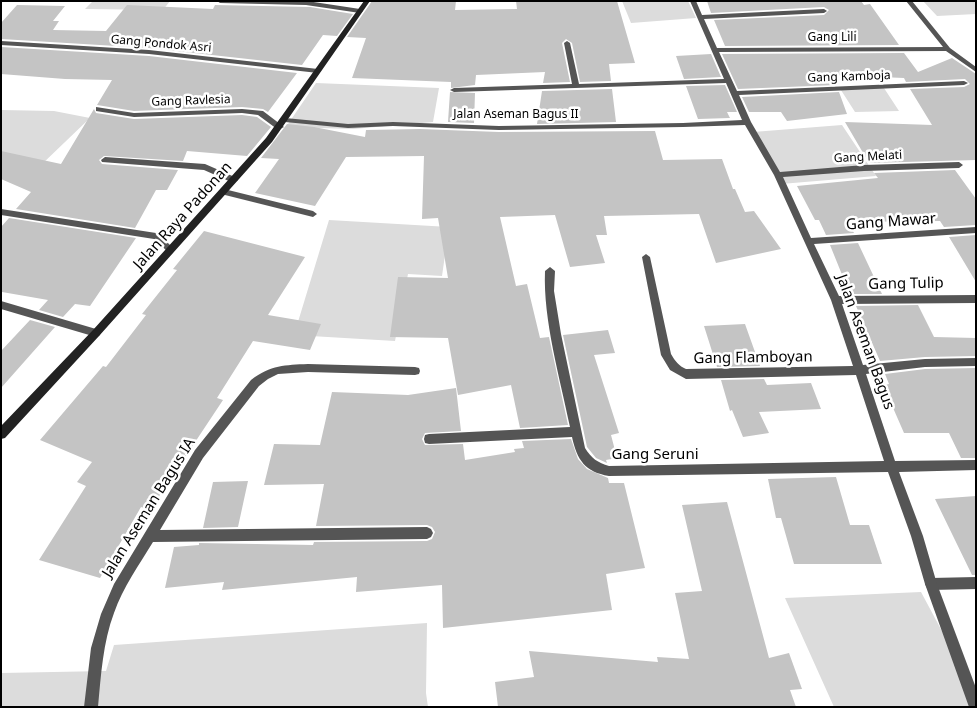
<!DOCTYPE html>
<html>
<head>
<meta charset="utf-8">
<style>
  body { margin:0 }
  #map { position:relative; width:977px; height:708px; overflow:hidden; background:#fff; font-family:"Noto Sans",sans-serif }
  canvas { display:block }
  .frame { position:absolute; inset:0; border:2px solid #000; pointer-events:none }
</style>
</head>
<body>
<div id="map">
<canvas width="977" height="708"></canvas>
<div class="frame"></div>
</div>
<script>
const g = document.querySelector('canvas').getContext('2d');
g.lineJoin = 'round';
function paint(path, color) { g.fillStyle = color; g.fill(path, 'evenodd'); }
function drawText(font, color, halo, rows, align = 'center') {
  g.font = font + ' "Noto Sans",sans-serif'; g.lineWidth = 5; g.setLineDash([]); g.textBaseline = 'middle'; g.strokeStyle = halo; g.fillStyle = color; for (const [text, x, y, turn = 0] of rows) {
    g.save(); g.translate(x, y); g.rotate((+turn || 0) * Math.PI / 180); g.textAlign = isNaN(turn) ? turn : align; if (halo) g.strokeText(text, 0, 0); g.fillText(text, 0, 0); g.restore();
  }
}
const green = new Path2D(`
  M93 1H170L163 10 85 9Z
  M622 1H688L696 18 631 23Z
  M923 1H976V14L937 16Z
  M316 83 439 88 433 122 353 129 286 127Z
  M882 85 899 111 855 112 839 87Z
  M1 110 54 111 90 118 40 166 1 157Z
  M842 125 876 176 781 184 753 132Z
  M329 220 449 227 442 276 408 274 395 341 294 335Z
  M921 592 966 676 976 707H834L785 598Z
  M427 623 426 693 428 707H1V673L106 671 114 645Z`);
const building = new Path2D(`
  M372 1H456L455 10 517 9 516 1H617L635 63 609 64 611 81 580 82 572 43 566 39 562 43 570 82 543 83 545 72 476 75 475 85 451 88V82L352 78 366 38 347 37Z
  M707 1H861L864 5 870 4 899 45 725 46 714 20 824 15 829 10 824 7 711 13Z
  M17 5 65 6 53 21H59L53 30 106 31 127 5 213 9 215 5 310 7 353 14 337 36 323 35 302 65 149 48 1 39V23Z
  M1 47 149 56 297 73 268 112 263 109 242 107 134 111 97 105 112 80 65 79 1 74Z
  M904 53 918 72 952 58 976 74V160L869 163 845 122 932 125 910 89 964 87 970 84 965 79 906 82 904 78 832 75 836 85 738 89 722 54Z
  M711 54 721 77 684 79 676 56Z
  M725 85 737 112H727L730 118 698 119 686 86Z
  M612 89 616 122 537 124 542 91Z
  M450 92 475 93 474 123 448 122Z
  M839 92 847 114 787 121 781 112H749L742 97Z
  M94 109 96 113 134 119 242 115 257 117 271 127 247 156 187 151 183 161 104 156 99 160 102 164 178 170 167 190H156L135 228 16 209 31 192 1 179V151L61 164Z
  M287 124 314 127 365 137 366 130 420 129 499 132 655 131 663 160 722 159 733 189H735L745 212 754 211 781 249 716 263 699 214 604 216 607 235H596L605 263 570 267 555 215 500 217 516 286 527 284 540 338 549 337 568 425 520 428 511 385 458 395 448 338 390 337 398 277 448 278 438 218 422 219 424 156 346 157 315 206 255 193 279 159 261 158Z
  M955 170 976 199V225L944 227 940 221 848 222 854 233 826 235 819 220H815L797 186 878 178 874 173Z
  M9 218 136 238 90 306 75 304 63 317 39 310 48 300 2 292 1 227Z
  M204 231 305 257 268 315 321 324 310 350 253 341 217 398 223 400 150 510 141 507 100 578 39 560 86 486 77 482 92 462 40 440 103 366 106 367 146 315 142 314 177 270 173 269Z
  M976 235V282L949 237Z
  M858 243 882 294H851L847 287 830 245Z
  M918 305 934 337 976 338V356L925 357 880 361 856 306Z
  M30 320 55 327 1 388V351Z
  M745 324 760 366 717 367 704 326Z
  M608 330 615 353 594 355 619 433 611 435 617 458 606 460 607 463 596 458 587 447 563 335Z
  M976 368V458H961L949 433H904L887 394H889L885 385 889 384 885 374 925 369Z
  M764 379 767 385 811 383 821 409 759 412 769 433 743 437 732 410 730 411 721 380Z
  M456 388 461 431 425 433 422 439 425 445 463 444 465 460 515 452 514 449 524 448 522 441 571 439 578 459 587 469 608 478 609 483H624L645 568 606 574 612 610 443 628 442 585 356 592 357 577 222 590 224 582 165 588 174 547 199 545V543L313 545 314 542 427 541 432 539 435 532 432 527 427 525 316 526 324 484 264 485 274 444 320 445 332 392 408 395Z
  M836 477 850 525H869L882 564H794L781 518H776L768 479Z
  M248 481 238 527 203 528 213 482Z
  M976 496V575H972L935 499Z
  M727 502 769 658 789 653 802 689 790 690 796 707H498L495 682 534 677 529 651 658 662 657 657 689 659 675 593 702 591 682 505Z`);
const lane = new Path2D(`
  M224 189 313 211 317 214 313 217 221 194 220 192Z
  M976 577V589L931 590 927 588 925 584 927 580 931 578Z`);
const street = new Path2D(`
  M217 1H307L360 9 363 11 360 13 306 5 220 3Z
  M690 1H696L702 15 824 9 827 11 824 13 704 19 717 48 943 47 906 1H912L950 48 976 67V72L946 51 719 52 737 91 964 81 968 83 964 85 739 95 751 122 780 172 864 165 959 162 963 165 959 168 864 171 783 177 811 238 976 227V233L814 244 839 296 976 295V303L842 304 863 365 925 359 976 358V366L925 367 866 374 895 461 976 460V470L899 472 923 536 937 584 976 688V707H969L925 584 911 536 888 472 609 476C585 472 577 460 572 437L429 444 425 443 424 439 425 435 429 434 570 427C560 378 543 320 545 271L550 267 555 271 554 291 561 334 585 448C591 458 598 463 609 466L884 461 856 375 686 379 670 370 661 355 642 257 646 254 650 257 671 354C675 361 679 366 686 369L853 366 831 300 774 175 745 125 683 127 499 130 393 126 348 128 285 122 281 120 285 118 348 124 393 122 499 126 683 123 742 120 726 83 454 92 450 90 454 88 572 84 564 43 567 41 570 43 579 84 724 79Z
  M1 41 149 50 318 69 321 71 318 73 149 54 1 45Z
  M96 107 134 113 242 109 263 111 284 127 280 129H277L258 115 242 113 134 117 96 111Z
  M105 157 205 164 237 178 238 180 234 183 231 182 204 170 102 162 101 160Z
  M1 209 156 233 159 234 174 249 173 251H167L154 239 1 215Z
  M1 301 96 329 99 330 101 333 99 336 96 337 1 309Z
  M308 364 415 367 419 368 420 371 419 374 415 375 308 372 278 374 268 379 259 386 203 458 160 530 427 527 431 529 433 533 431 537 427 539 153 542C139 565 123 587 114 613 103 642 101 675 98 707H84L91 648 101 614 114 584 195 450 251 380C271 365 285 365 308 364Z`);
const secondary = new Path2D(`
  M364 1H370L272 142 99 336 5 438 1 439V426L93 330 266 138Z`);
const farStreetnames = [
  ["Gang Lili",832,38],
  ["Gang Pondok Asri",161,44,5],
  ["Gang Kamboja",849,77,-2],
  ["Gang Ravlesia",191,101,-2],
  ["Jalan Aseman Bagus II",516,115],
  ["Gang Melati",868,157,-3]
];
const streetNames = [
  ["Jalan Raya Padonan",183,216,-48],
  ["Gang Mawar",891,222,-4],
  ["Gang Tulip",906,284,-1],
  ["Jalan Aseman Bagus",865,342,70],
  ["Gang Flamboyan",753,358,-1],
  ["Gang Seruni",655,455],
  ["Jalan Aseman Bagus IA",149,508,-58]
];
paint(green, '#dcdcdc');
paint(building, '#c4c4c4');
paint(lane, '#555');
paint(street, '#555');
paint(secondary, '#222');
drawText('12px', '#000', '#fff', farStreetnames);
drawText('15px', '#000', '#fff', streetNames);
</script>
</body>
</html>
